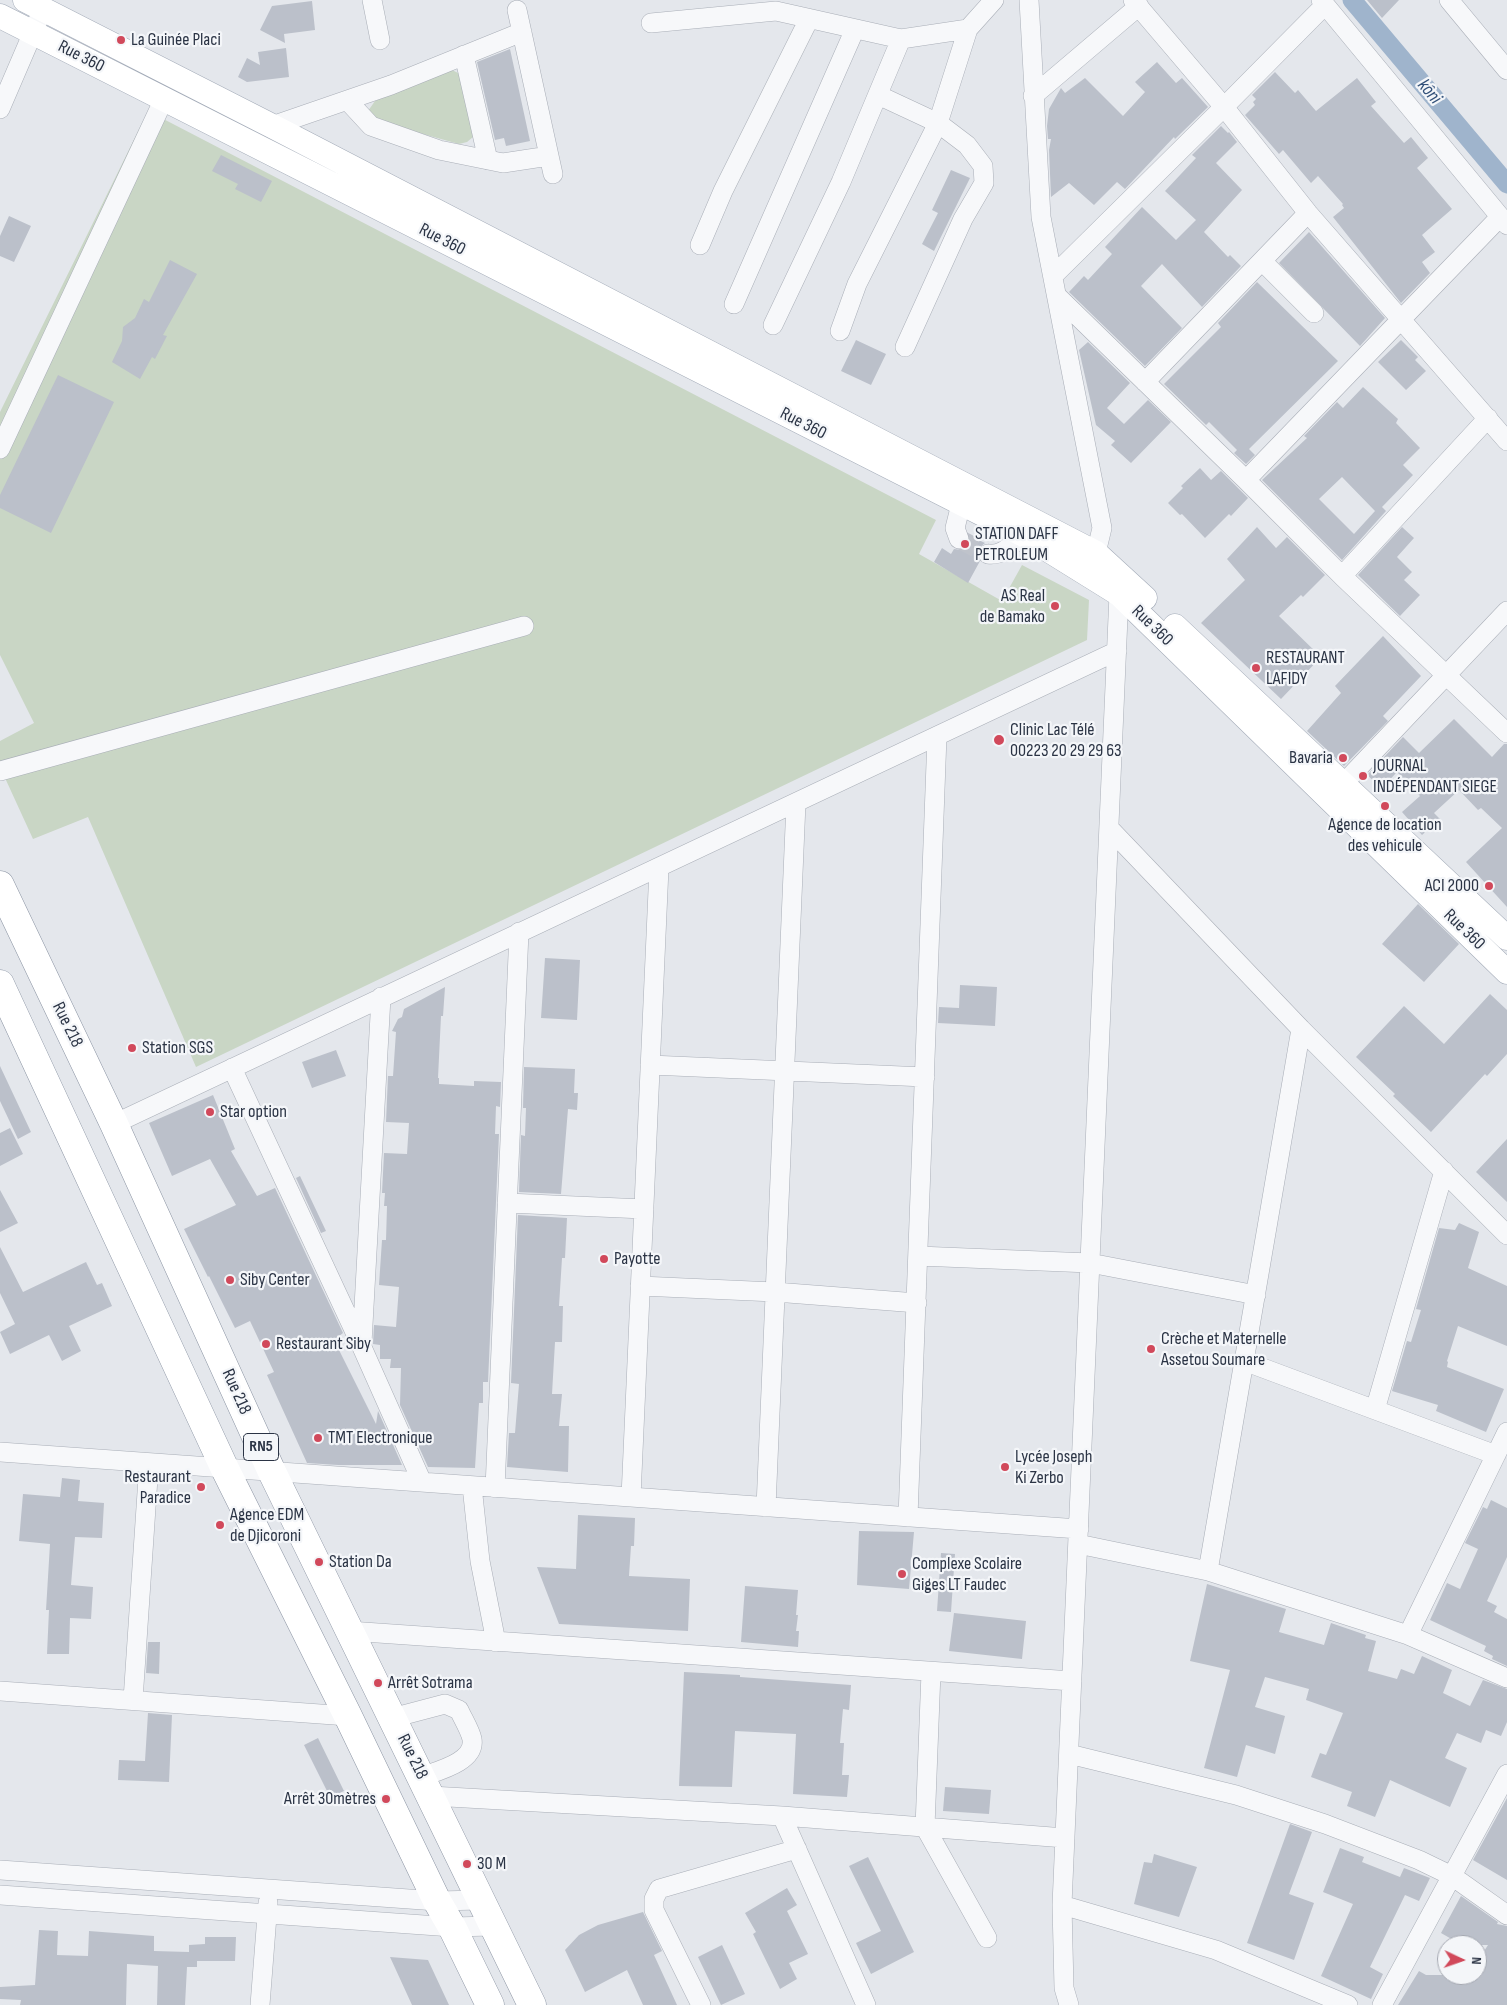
<!DOCTYPE html>
<html>
<head>
<meta charset="utf-8">
<style>
  body { margin:0 }
  #map { position:relative; width:1507px; height:2005px; overflow:hidden; background:#e4e7ec; font-family:"Sofia Sans Condensed",sans-serif }
  canvas { display:block }
  .north { position:absolute; left:1437px; top:1935px; width:50px; height:50px; box-sizing:border-box; background:#f4f6f9; border:1px solid #a4a8b1; border-radius:50%; rotate:93deg; font-size:14px; font-weight:700; line-height:20px; text-align:center; color:#2b3445 }
  .north::after { content:''; display:block; margin:auto; width:18px; height:22px; background:#d1495b; clip-path:polygon(50% 0,100% 100%,50% 72%,0 100%) }
</style>
</head>
<body>
<div id="map">
<canvas width="1507" height="2005"></canvas>
<div class="north">N</div>
</div>
<script>
const g = document.querySelector('canvas').getContext('2d');
g.lineJoin = 'round';
function paint(path, color) { g.fillStyle = color; g.fill(path, 'evenodd'); }
function strokePath(path, color, width, dash) { g.strokeStyle = color; g.lineWidth = width; g.lineCap = dash ? 'butt' : 'round'; g.setLineDash(dash || []); g.stroke(path); }
function drawText(font, color, halo, rows, align = 'center') {
  g.font = font + ' "Sofia Sans Condensed",sans-serif'; g.lineWidth = 4.5; g.setLineDash([]); g.textBaseline = 'middle'; g.strokeStyle = halo; g.fillStyle = color; for (const [text, x, y, turn = 0] of rows) {
    g.save(); g.translate(x, y); g.rotate((+turn || 0) * Math.PI / 180); g.textAlign = isNaN(turn) ? turn : align; if (halo) g.strokeText(text, 0, 0); g.fillText(text, 0, 0); g.restore();
  }
}
const green = new Path2D(`
  M450 69 458 73 463 80 473 137 467 142 459 144 376 121 368 111 375 101 440 70Z
  M148 111 936 520 919 554 1002 601 1022 565 1089 600 1087 640 196 1067 88 817 33 839 0 767V741L34 723 0 655V412Z`);
const canal = new Path2D(`
  M1352 0 1507 184`);
const building = new Path2D(`
  M1367 0H1399L1382 18Z
  M312 1 315 30 284 34 285 43 260 30 272 6Z
  M286 48 289 77 247 82 238 77 247 58 260 65 258 52Z
  M510 49 530 141 506 146 504 138 495 140 477 62Z
  M1157 62 1176 83 1182 78 1208 107 1175 139 1174 137 1125 189 1117 182 1094 205 1069 183 1051 197 1049 150 1051 139H1048L1047 126 1049 109 1061 88 1065 93 1085 78 1123 116 1145 92 1135 82Z
  M1275 72 1295 93 1298 90 1316 111 1357 78 1376 102 1371 106 1404 143 1411 137 1428 158 1417 168 1452 209 1422 235 1435 252 1422 262 1430 273 1401 303 1333 217 1344 208 1342 205 1343 204 1318 176 1311 183 1283 150 1279 154 1245 115 1255 105 1253 102 1256 99 1252 95Z
  M1221 126 1228 133 1229 132 1237 142 1216 163 1242 190 1204 232 1228 257 1230 255 1241 266 1202 307 1162 264 1141 286 1182 328 1145 366 1069 292 1084 276 1088 280 1112 254 1105 247 1142 207 1176 240 1196 220 1165 191 1196 158 1192 155Z
  M221 155 272 181 261 202 235 189 238 184 212 171Z
  M951 170 970 178 934 251 922 244 938 213 932 210Z
  M9 216 31 226 14 262 0 256V236Z
  M1309 232 1385 318 1360 346 1279 263Z
  M170 260 197 274 163 335 167 336 155 359 152 357 140 379 112 362 122 341 123 327 135 318 144 299 149 302Z
  M1257 282 1338 361 1249 449 1255 455 1246 464 1234 453 1237 450 1209 422 1206 425 1164 384 1221 327 1218 323Z
  M856 340 886 354 871 385 841 371Z
  M1401 340 1418 357 1415 360 1426 371 1406 390 1378 362Z
  M1088 342 1130 383 1107 408 1124 424 1148 400 1171 422 1131 463 1111 445 1115 441 1096 425 1079 350Z
  M58 375 114 402 51 533 0 508V495Z
  M1363 387 1398 419 1396 423 1420 448 1403 465 1413 475 1382 507 1386 511 1342 560 1262 480 1307 438 1304 436 1337 402 1343 408ZM1342 477 1375 511 1354 534 1319 499Z
  M1200 468 1211 480 1221 471 1248 498 1231 516 1229 514 1205 538 1182 514 1180 515 1168 503 1183 488 1181 486Z
  M1257 527 1276 548 1287 537 1325 575 1303 597 1301 595 1279 616 1321 657 1281 699 1201 623 1245 580 1227 559Z
  M1402 527 1414 538 1397 557 1412 572 1404 580 1420 595 1400 616 1358 575Z
  M970 536 985 543 978 549 977 554 980 561 968 583 934 562 942 548 951 554 954 549 962 550 967 547 970 541Z
  M1383 636 1421 676 1383 716 1388 721 1344 766 1307 731 1341 693 1335 686Z
  M1454 719 1492 757 1504 744H1507V907L1466 862 1502 828 1481 808 1478 810 1459 790 1434 813 1440 819 1422 835 1402 812 1420 796 1397 772 1382 788 1367 775 1403 737 1419 753Z
  M1418 904 1459 944 1424 982 1382 944Z
  M545 958 580 960 577 1020 541 1018Z
  M960 985 997 987 995 1026 938 1023 939 1007 959 1008Z
  M445 987 443 1016H441L438 1078H439V1084L474 1086V1081L501 1082 500 1107 496 1106 495 1134H499L488 1382H483V1403H479L475 1468 428 1467 400 1405 401 1368H390L391 1359H380V1345L373 1344 374 1325 396 1327 399 1287 379 1285 382 1240H386L387 1206H384L385 1193H382L384 1153 407 1154 409 1123 386 1122 388 1076H393L396 1032 392 1031 398 1019 402 1017 404 1009Z
  M1490 994 1507 1010V1054L1487 1076 1485 1074 1431 1132 1393 1096 1395 1094 1356 1057 1404 1006 1444 1044Z
  M336 1050 346 1076 312 1088 302 1062Z
  M0 1066 31 1132 18 1139 0 1101Z
  M524 1067 575 1069 574 1093H578L577 1110 568 1109 561 1194 519 1192 521 1135 525 1136 526 1108H523Z
  M213 1095 235 1149 231 1151 257 1196 275 1188 343 1333 334 1340 376 1424 378 1411 402 1465H338L307 1463 267 1375 274 1372 250 1321 235 1328 209 1276 208 1277 184 1229 236 1205 210 1159 172 1176 149 1123Z
  M10 1128 23 1154 0 1166V1133Z
  M1507 1139V1202L1476 1172Z
  M300 1176 326 1231 321 1233 296 1178Z
  M0 1190 18 1223 0 1232Z
  M518 1215 567 1218 565 1258H562L559 1306H563L562 1342H555L552 1394H562L559 1426H569L568 1472 507 1467 509 1433H515L519 1384 511 1383Z
  M1459 1223 1479 1232 1468 1268 1507 1286V1346L1458 1326 1447 1361 1448 1362 1447 1367 1504 1389 1486 1432 1436 1411 1438 1405 1392 1391 1407 1341 1411 1342 1421 1310 1416 1309 1439 1228 1455 1230Z
  M0 1247 23 1292 86 1262 97 1285 102 1283 112 1306 69 1326 81 1351 62 1361 49 1335 10 1354 0 1332 15 1324 0 1293Z
  M62 1478 80 1480 78 1501 104 1503 102 1538 75 1537 71 1585 93 1587 91 1619 70 1618 69 1654H47L49 1610H46L50 1544 19 1541 23 1494 60 1497Z
  M1491 1500 1507 1508V1557L1487 1601 1497 1606 1494 1612 1507 1619V1666L1492 1659 1493 1656 1484 1651 1486 1646 1430 1620 1447 1583 1460 1589 1478 1549 1465 1543 1483 1507 1487 1509Z
  M578 1515 635 1518 634 1546H631L629 1576 690 1579 688 1631 559 1624 537 1567 576 1569Z
  M859 1531 914 1532 909 1589 857 1585Z
  M941 1553 955 1554 951 1612 937 1611Z
  M1207 1584 1286 1609 1279 1632 1324 1645 1331 1623 1366 1635 1365 1638 1376 1641 1368 1671 1397 1679 1401 1669 1414 1674 1422 1656 1452 1670 1443 1693 1470 1706 1483 1680 1507 1689V1722L1501 1736 1486 1730 1481 1743 1457 1733 1445 1758 1467 1768 1450 1807 1390 1780 1375 1817 1347 1806 1352 1792 1311 1777 1320 1753 1326 1755 1343 1713 1306 1700 1309 1689 1265 1677 1255 1707 1285 1716 1275 1754 1246 1745 1237 1777 1204 1768 1230 1670 1190 1661Z
  M745 1586 798 1590 796 1615H798L796 1631H799L798 1647 741 1642Z
  M954 1613 1026 1621 1022 1659 949 1651Z
  M148 1642H160L159 1674 146 1673Z
  M684 1672 740 1675V1677L851 1685 849 1710 843 1709 840 1743H844L842 1775H849L847 1797 793 1794 796 1734 735 1731 732 1787 679 1786Z
  M148 1713 172 1715 169 1782 118 1780 119 1760 145 1761Z
  M318 1738 344 1791 330 1797 304 1745Z
  M945 1787 991 1790 989 1814 943 1811Z
  M1507 1798V1880L1473 1860Z
  M1290 1824 1312 1832 1289 1894 1314 1903 1294 1960 1247 1943Z
  M1340 1848 1364 1857 1362 1862 1400 1877 1404 1868 1430 1878 1419 1901 1405 1895 1370 1967 1383 1974 1371 1999 1321 1976 1353 1904 1323 1892Z
  M1154 1854 1197 1867 1179 1917 1134 1904 1144 1862 1152 1863Z
  M868 1857 914 1952 871 1974 856 1943 881 1931 849 1866Z
  M787 1888 797 1905 787 1911 808 1954 789 1963 797 1979 780 1989 753 1934 756 1932 745 1913Z
  M1461 1896 1498 1922 1497 1924 1507 1926V2005H1398L1419 1971 1426 1975H1477V1962L1488 1945H1462L1441 1933Z
  M643 1912 662 1951 654 1955 677 2005H643L627 1970 585 1992 565 1950 579 1935 598 1925Z
  M39 1930 58 1931 57 1955 88 1956 89 1931 154 1936V1951L189 1952V1945L205 1944V1937H236L235 1961H197V1967H187L185 2005H157L158 1966 127 1964 126 2005H20L21 2000 0 1999V1987L35 1985Z
  M722 1945 745 1994 721 2005 698 1957Z
  M390 1957 428 1960 449 2005H412Z`);
const minorTunnel = new Path2D(`
  M959 539 988 554`);
const minor = new Path2D(`
  M372 0 380 40
  M1029 0 1041 217 1102 528 1096 553
  M1133 0 1224 107 1308 213 1507 441
  M1321 0 1507 225
  M1449 0 1507 70
  M517 10 553 174
  M651 23 776 11 901 39 968 29 994 0
  M464 55 488 160
  M878 95 938 123 967 145 983 166 984 183 963 219 905 347
  M1033 96 1139 6
  M347 100 371 126 439 150 503 163 549 156
  M0 109 43 9
  M272 126 391 85 522 32
  M700 245 723 191 809 19
  M1262 261 1314 313
  M1053 276 1224 107 1325 5
  M1057 296 1246 480 1342 576 1507 733
  M734 304 855 29
  M773 325 841 182 901 39
  M840 331 857 284 938 123 968 29
  M1145 382 1308 213
  M0 449 164 99
  M1246 480 1500 217
  M959 539 955 528 961 504
  M988 554C1003 556 1012 544 1024 535
  M1342 576 1488 418
  M0 771 524 626
  M1343 784 1507 611
  M1109 828 1301 1029 1507 1235
  M650 1065 925 1077
  M232 1068 361 1345 422 1482
  M114 1124 1117 651
  M507 1203 644 1209
  M918 1256 1090 1263 1256 1295
  M640 1286 775 1292 917 1303
  M362 1343 381 997
  M1244 1361 1496 1455
  M1375 1410 1444 1171
  M0 1452 1079 1529
  M472 1486 480 1561 496 1642
  M495 1488 519 932
  M631 1497 659 868
  M766 1507 796 803
  M908 1517 937 736
  M1078 1544 1208 1571 1408 1635 1507 1678
  M1208 1571 1301 1029
  M349 1631 1072 1681
  M1408 1635 1507 1432
  M931 1672 925 1827 987 1938
  M0 1691 348 1716
  M133 1700 149 1463
  M392 1718 445 1704 459 1710C463 1719 470 1730 472 1739 476 1762 437 1771 421 1777
  M1069 1754 1236 1795 1325 1824 1419 1860 1452 1876 1507 1915
  M431 1796 782 1816 1065 1838
  M782 1816 866 2005
  M0 1870 437 1901 481 1900
  M0 1895 452 1927 493 1926
  M1062 1905 1216 1950 1348 2005
  M260 2005 268 1903
  M701 2005 654 1910V1899L659 1889 797 1849
  M1069 2005 1064 1988 1062 1905 1119 594 1124 587
  M1382 2005 1507 1774`);
const major = new Path2D(`
  M25 0 272 126 1096 553 1145 598
  M0 16 1024 535 1119 594 1507 972
  M1175 626 1507 938`);
const highway = new Path2D(`
  M0 885 114 1124 272 1472 532 2005
  M0 984 225 1469 348 1716 437 1901 452 1927 490 2005`);
const markers = [
  [121,40,5,"#d1495b"],
  [965,544,5,"#d1495b"],
  [1055,606,5,"#d1495b"],
  [1256,668,5,"#d1495b"],
  [999,740,6,"#d1495b"],
  [1343,758,5,"#d1495b"],
  [1363,776,5,"#d1495b"],
  [1385,806,5,"#d1495b"],
  [1489,886,5,"#d1495b"],
  [132,1048,5,"#d1495b"],
  [210,1112,5,"#d1495b"],
  [604,1259,5,"#d1495b"],
  [230,1280,5,"#d1495b"],
  [266,1344,5,"#d1495b"],
  [1151,1349,5,"#d1495b"],
  [318,1438,5,"#d1495b"],
  [1005,1467,5,"#d1495b"],
  [201,1487,5,"#d1495b"],
  [220,1525,5,"#d1495b"],
  [319,1562,5,"#d1495b"],
  [902,1574,5,"#d1495b"],
  [378,1683,5,"#d1495b"],
  [386,1799,5,"#d1495b"],
  [467,1864,5,"#d1495b"]
];
const shields = [
  [261,1447,35]
];
const shieldNames = [
  ["RN5",261,1447]
];
const poiNames = [
  ["La Guinée Placi",131,40],
  ["STATION DAFF",975,534],
  ["PETROLEUM",975,555],
  ["AS Real",1045,596,"right"],
  ["de Bamako",1045,617,"right"],
  ["RESTAURANT",1266,658],
  ["LAFIDY",1266,679],
  ["Clinic Lac Télé",1010,730],
  ["00223 20 29 29 63",1010,751],
  ["Bavaria",1333,758,"right"],
  ["JOURNAL",1373,766],
  ["INDÉPENDANT SIEGE",1373,787],
  ["Agence de location",1385,825,"center"],
  ["des vehicule",1385,846,"center"],
  ["ACI 2000",1479,886,"right"],
  ["Station SGS",142,1048],
  ["Star option",220,1112],
  ["Payotte",614,1259],
  ["Siby Center",240,1280],
  ["Crèche et Maternelle",1161,1339],
  ["Assetou Soumare",1161,1360],
  ["Restaurant Siby",276,1344],
  ["TMT Electronique",328,1438],
  ["Lycée Joseph",1015,1457],
  ["Ki Zerbo",1015,1478],
  ["Restaurant",191,1477,"right"],
  ["Paradice",191,1498,"right"],
  ["Agence EDM",230,1515],
  ["de Djicoroni",230,1536],
  ["Station Da",329,1562],
  ["Complexe Scolaire",912,1564],
  ["Giges LT Faudec",912,1585],
  ["Arrêt Sotrama",388,1683],
  ["Arrêt 30mètres",376,1799,"right"],
  ["30 M",477,1864]
];
const streetNames = [
  ["Rue 360",81,57,27],
  ["Rue 360",442,240,27],
  ["Rue 360",803,424,27],
  ["Rue 360",1152,626,44],
  ["Rue 360",1464,930,44],
  ["Rue 218",67,1025,64],
  ["Rue 218",236,1392,66],
  ["Rue 218",412,1757,64]
];
const waterNames = [
  ["kôni",1429,92,50]
];
paint(green, '#c9d6c5');
strokePath(canal, '#9fb4cc', 19);
paint(building, '#bbc0ca');
strokePath(minorTunnel, '#bfc3cb', 19, [19, 9]);
strokePath(minor, '#a9aeb7', 20);
strokePath(major, '#a3abb8', 25);
strokePath(highway, '#8b94a3', 29);
strokePath(minor, '#f7f8fa', 19);
strokePath(major, '#fff', 24);
strokePath(highway, '#fff', 28);
for (const [x, y, r, color] of markers) { const dot = new Path2D(); dot.arc(x, y, r, 0, 2 * Math.PI); g.fillStyle = color; g.fill(dot); strokePath(dot, '#f4f6f9', 2); }
for (const [x, y, w] of shields) { const box = new Path2D(); box.roundRect(x - w / 2, y - 13.5, w, 27, 4); g.fillStyle = '#f4f6f9'; g.fill(box); strokePath(box, '#2b3445', 1); }
drawText('bold 16px', '#2b3445', null, shieldNames);
drawText('18px', '#2b3445', '#f4f6f9', poiNames, 'left');
drawText('18px', '#2b3445', '#f4f6f9', streetNames);
drawText('italic 19px', '#34527a', '#f4f6f9', waterNames);
</script>
</body>
</html>
